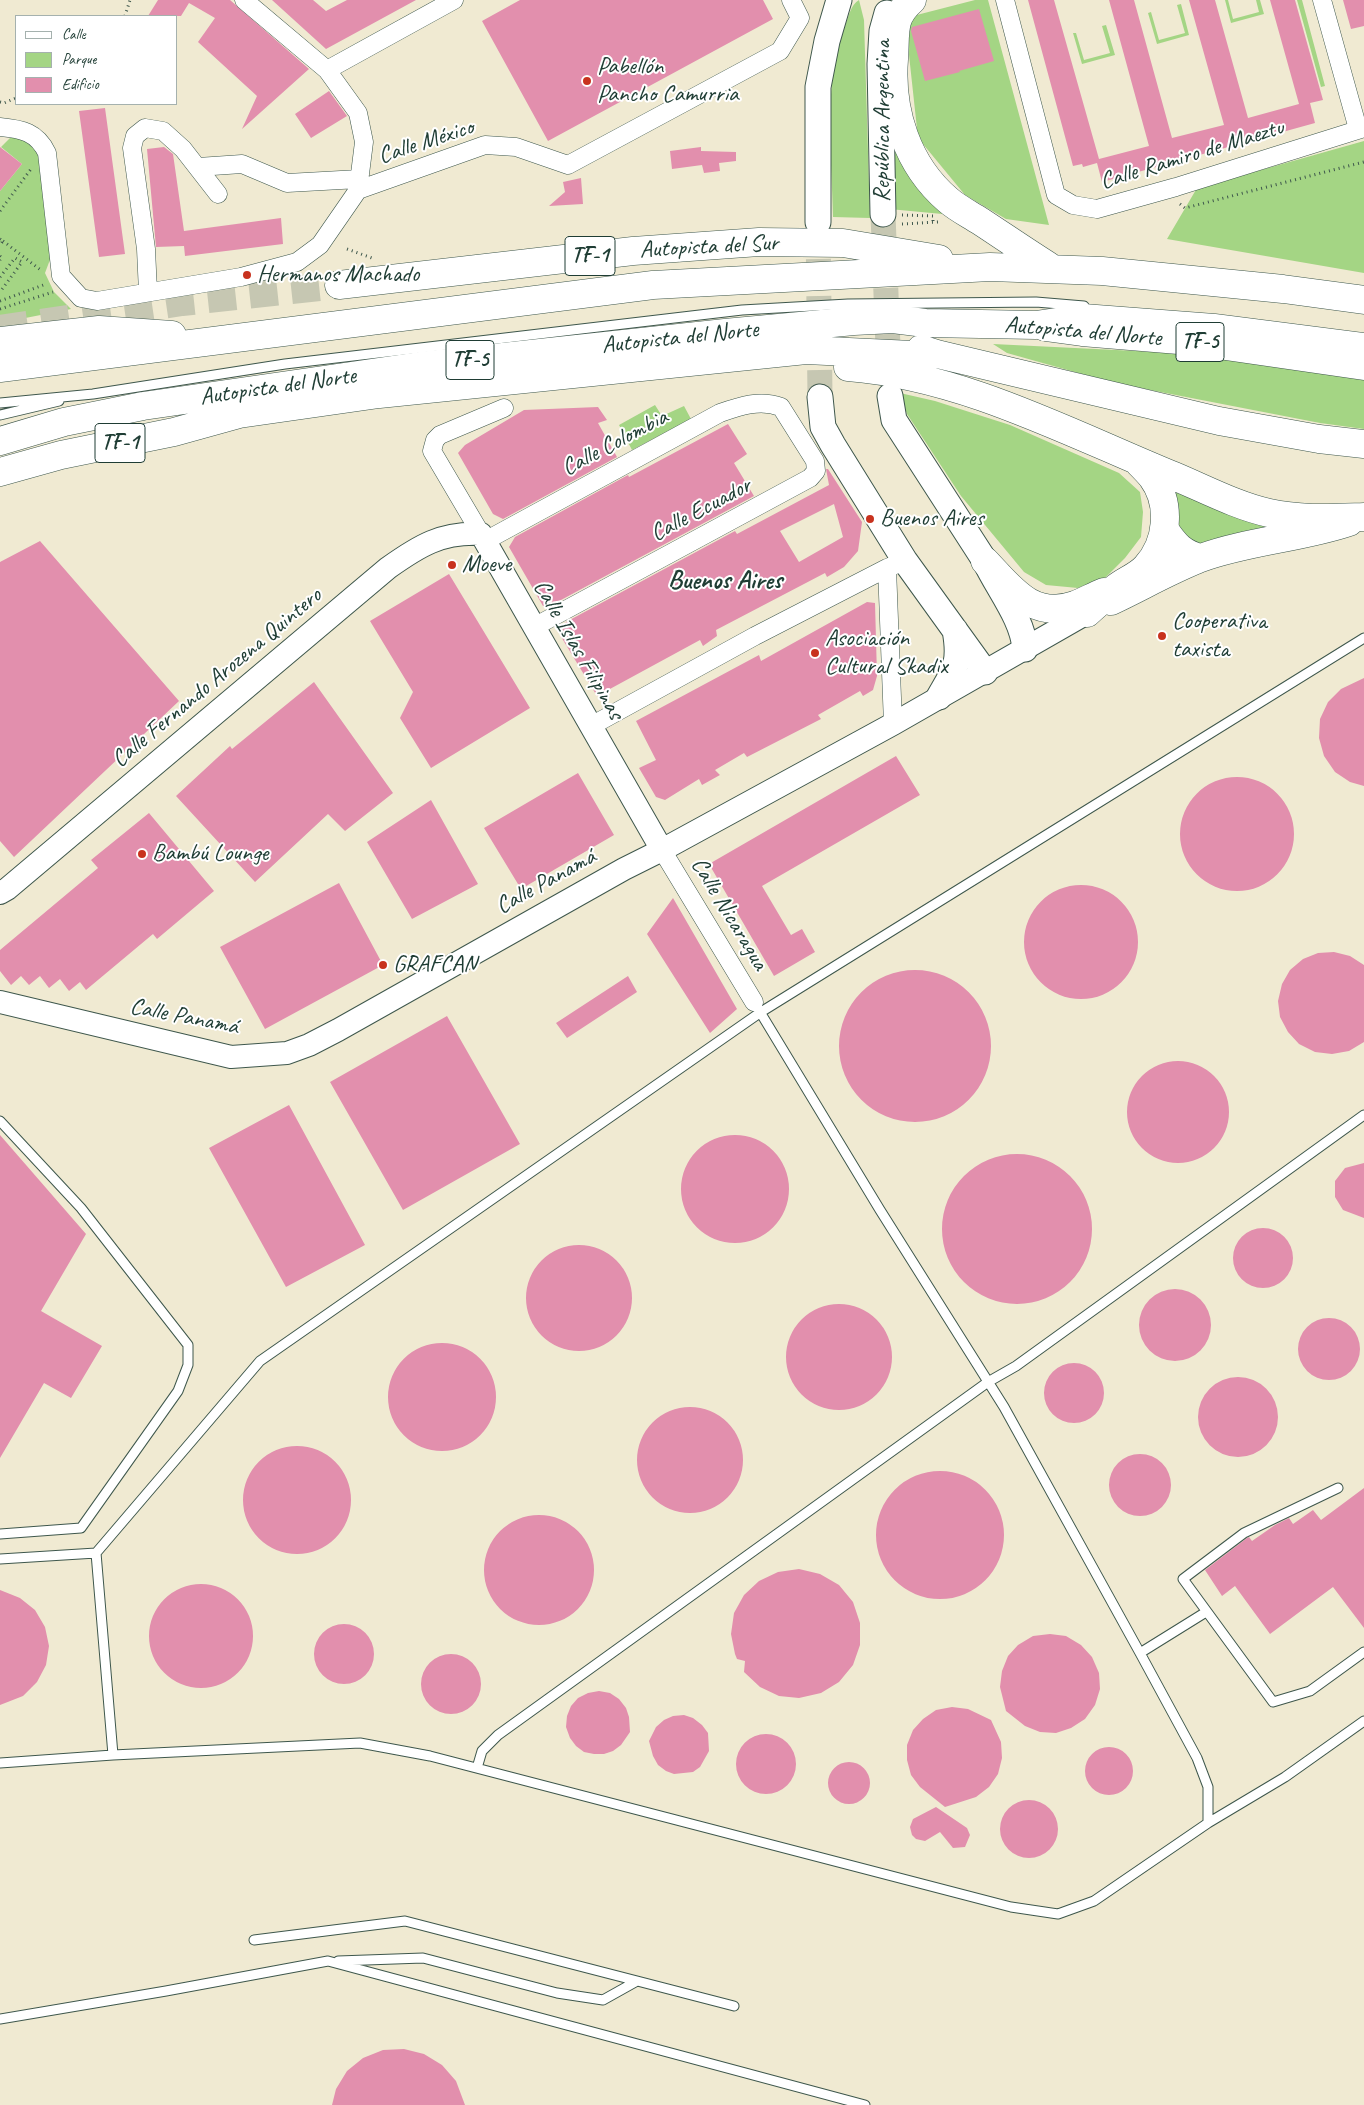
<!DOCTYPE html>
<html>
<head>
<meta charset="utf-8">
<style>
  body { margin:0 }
  #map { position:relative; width:1364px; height:2105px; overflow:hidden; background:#f0ead2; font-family:Caveat,sans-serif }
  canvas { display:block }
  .legend { position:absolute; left:15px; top:15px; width:162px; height:90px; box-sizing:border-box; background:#fff; border:1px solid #a5b1ae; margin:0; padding:6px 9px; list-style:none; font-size:15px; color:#1f3d34 }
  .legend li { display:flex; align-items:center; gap:10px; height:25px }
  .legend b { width:25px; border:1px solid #a5b1ae }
</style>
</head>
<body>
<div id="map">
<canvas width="1364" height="2105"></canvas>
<ul class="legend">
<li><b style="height:6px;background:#fff"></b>Calle</li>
<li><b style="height:14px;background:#a4d584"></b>Parque</li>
<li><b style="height:14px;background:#e28fad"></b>Edificio</li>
</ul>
</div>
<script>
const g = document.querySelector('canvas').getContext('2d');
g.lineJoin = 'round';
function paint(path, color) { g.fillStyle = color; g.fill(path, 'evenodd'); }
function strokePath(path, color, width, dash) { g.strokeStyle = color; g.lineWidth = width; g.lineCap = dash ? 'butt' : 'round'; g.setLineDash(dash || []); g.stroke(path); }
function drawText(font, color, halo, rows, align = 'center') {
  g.font = font + ' Caveat,sans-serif'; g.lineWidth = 4; g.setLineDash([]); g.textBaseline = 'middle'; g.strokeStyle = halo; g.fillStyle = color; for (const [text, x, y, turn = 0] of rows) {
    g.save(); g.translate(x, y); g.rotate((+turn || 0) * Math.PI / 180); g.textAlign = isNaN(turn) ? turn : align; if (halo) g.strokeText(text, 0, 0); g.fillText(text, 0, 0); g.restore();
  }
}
const green = new Path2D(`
  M859 0 864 20 870 218 833 217C832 153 822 84 846 23 849 15 851 5 859 0Z
  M975 0H988L1049 225 1006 219 965 195 918 138 905 18Z
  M1225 0H1228L1233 19 1259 12 1256 0H1260L1264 14 1231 23Z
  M1297 0H1302L1325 86 1321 87Z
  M1181 4 1189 35 1157 44 1148 13 1151 12 1159 40 1185 33 1177 5Z
  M1106 25 1115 55 1082 64 1073 33H1076L1084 60 1110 53 1102 26Z
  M892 125 953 215 889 209Z
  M10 138C28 138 31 141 40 157L51 257 45 273 54 292 71 309 0 323V191L22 164 1 147Z
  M1364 141V273L1167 239 1197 188Z
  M993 344 1157 352 1290 365 1364 378V429L1320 423 1114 383 1007 353Z
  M900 393 935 401 1010 425 1119 473 1140 492 1143 512 1141 537 1125 558 1106 577 1078 588 1046 585 1024 572 961 496 907 414Z
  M655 405 662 416 684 406 691 419 632 450 619 425Z
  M1165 481 1292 525 1211 545 1181 541Z`);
const building = new Path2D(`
  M158 0H230L309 69 242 129 257 96 198 42 215 18 189 3 181 16H148Z
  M272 0H313L326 11 347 0H416L326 49Z
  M520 0H763L773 19 548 141 482 21Z
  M1028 0H1054L1099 159 1149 146 1109 0H1134L1172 138 1224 125 1189 0H1215L1248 118 1299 104 1270 0H1295L1323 100 1310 103 1315 123 1102 182 1097 163 1083 167 1082 164 1073 166Z
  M1343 0H1364V26L1351 29Z
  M979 9 994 61 959 71 960 72 925 81 911 31 912 27Z
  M329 91 347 116 311 138 295 114Z
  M105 108 125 254 99 257 79 111Z
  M0 147 22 164 0 191Z
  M164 147 173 154 184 231 281 218 283 244 185 256 184 246 156 247 147 149Z
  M701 147V151L736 152V161L719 163 720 171 704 173 702 165 672 169 670 151Z
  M581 178 583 204 549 206 565 192 563 182Z
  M598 407 607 420 598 423 617 457 503 519 493 514 458 453 465 445 524 410Z
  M728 424 747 454 734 463 754 496 548 607 543 606 509 547 515 537 628 475 629 477Z
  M826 469H828L862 522 858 551 844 567 827 577 825 573 716 630 717 636 703 646 700 640 597 696 560 635 566 622 735 531 737 534 829 485ZM834 504 843 537 799 562 780 531Z
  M40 541 179 701 14 857 0 841V562Z
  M449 574 530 708 431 768 400 718 413 692 370 621Z
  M867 602 875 603 877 676 873 690 863 696 860 691 818 715 821 719 747 757 744 753 715 770 720 775 702 785 699 779 665 800 656 797 639 768 656 760 636 721 759 655 761 661Z
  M1364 678V786L1350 782 1335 772 1324 756 1319 738 1320 719 1328 702 1341 689Z
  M314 682 393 793 345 831 328 814 255 882 176 796 230 746 232 749Z
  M896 756 920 795 762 886 791 935 802 929 815 952 774 976 709 864Z
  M578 773 614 835 521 889 484 828Z
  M1180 834a57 57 0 1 1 114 0a57 57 0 1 1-114 0Z
  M431 800 478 884 412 919 367 842Z
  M149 813 214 891 157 939 153 934 86 990 80 982 69 991 60 979 49 988 40 976 29 985 21 976 11 985 0 971V950L98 868 91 860Z
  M339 883 383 965 265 1029 220 947Z
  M1024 942a57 57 0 1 1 114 0a57 57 0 1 1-114 0Z
  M673 898 737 1009 710 1033 647 934Z
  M1334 952 1350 956 1364 965V1042L1349 1051 1332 1054 1315 1052 1299 1044 1288 1032 1280 1017 1278 1001 1282 984 1290 970 1303 959 1318 953Z
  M839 1046a76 76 0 1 1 152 0a76 76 0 1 1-152 0Z
  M628 976 637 992 567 1038 556 1023Z
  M447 1016 520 1144 403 1210 330 1082Z
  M1127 1112a51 51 0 1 1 102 0a51 51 0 1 1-102 0Z
  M289 1105 365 1245 286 1287 209 1148Z
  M0 1135 86 1234 41 1311 102 1346 71 1398 44 1383 0 1458Z
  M681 1189a54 54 0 1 1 108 0a54 54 0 1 1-108 0Z
  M942 1229a75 75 0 1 1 150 0a75 75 0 1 1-150 0Z
  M1364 1163V1218L1343 1210 1335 1197V1181L1345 1168Z
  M1233 1258a30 30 0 1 1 60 0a30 30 0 1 1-60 0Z
  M526 1298a53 53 0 1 1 106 0a53 53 0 1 1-106 0Z
  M1139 1325a36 36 0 1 1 72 0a36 36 0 1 1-72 0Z
  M786 1357a53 53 0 1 1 106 0a53 53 0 1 1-106 0Z
  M1298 1349a31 31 0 1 1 62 0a31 31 0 1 1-62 0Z
  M388 1397a54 54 0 1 1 108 0a54 54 0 1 1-108 0Z
  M1044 1393a30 30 0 1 1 60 0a30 30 0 1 1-60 0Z
  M1198 1417a40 40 0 1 1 80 0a40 40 0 1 1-80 0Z
  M637 1460a53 53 0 1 1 106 0a53 53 0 1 1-106 0Z
  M243 1500a54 54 0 1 1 108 0a54 54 0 1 1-108 0Z
  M1109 1485a31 31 0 1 1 62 0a31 31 0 1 1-62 0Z
  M876 1535a64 64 0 1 1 128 0a64 64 0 1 1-128 0Z
  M1364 1488V1628L1333 1587 1270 1634 1235 1586 1222 1596 1205 1570 1247 1538 1249 1537 1252 1541 1275 1525 1289 1518 1293 1524 1313 1510 1321 1520Z
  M484 1570a55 55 0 1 1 110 0a55 55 0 1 1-110 0Z
  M799 1569 820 1574 839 1585 853 1602 860 1623V1645L853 1665 839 1682 821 1693 799 1698 779 1696 760 1687 744 1672 745 1661 737 1659 735 1654 731 1634 734 1613 744 1595 759 1581 778 1572Z
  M149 1636a52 52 0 1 1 104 0a52 52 0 1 1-104 0Z
  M0 1590 20 1598 35 1610 45 1627 49 1646 46 1665 37 1682 23 1696 0 1705Z
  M314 1654a30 30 0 1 1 60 0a30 30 0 1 1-60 0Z
  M1050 1634 1066 1636 1081 1645 1092 1657 1099 1673 1100 1689 1095 1705 1085 1719 1071 1728 1056 1733 1040 1732 1025 1726 1006 1711 1000 1687 1002 1671 1008 1656 1018 1645 1033 1636Z
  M421 1684a30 30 0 1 1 60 0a30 30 0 1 1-60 0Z
  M599 1691 610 1693 619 1699 626 1708 629 1717 630 1732 621 1745 613 1751 604 1754H594L584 1752 576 1746 570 1738 566 1727 567 1716 571 1706 578 1698 588 1693Z
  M952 1707 968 1709 991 1720 1001 1742 1002 1758 998 1774 989 1787 976 1797 945 1807 920 1787 911 1775 907 1760V1745L913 1730 923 1719 936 1710Z
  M684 1715 693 1718 702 1725 708 1733 709 1751 700 1767 693 1772 674 1774 666 1771 658 1765 653 1756 649 1741 656 1727 664 1720 673 1716Z
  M736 1764a30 30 0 1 1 60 0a30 30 0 1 1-60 0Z
  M1085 1771a24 24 0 1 1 48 0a24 24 0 1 1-48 0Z
  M828 1783a21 21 0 1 1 42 0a21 21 0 1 1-42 0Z
  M1000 1829a29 29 0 1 1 58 0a29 29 0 1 1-58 0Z
  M936 1807 967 1828 970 1835 965 1847 953 1848 940 1832 925 1841 916 1839 912 1835 910 1827 913 1819Z
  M404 2049 424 2054 442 2065 456 2081 465 2105H332L336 2089 347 2071 363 2058 383 2050Z`);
const secondaryTunnel = new Path2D(`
  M883 214 889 374
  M818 222 820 397`);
const motorwayTunnel = new Path2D(`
  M0 329 182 302 339 285`);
const path = new Path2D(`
  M125 16 130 0
  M0 102 4 103 16 98
  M1180 204 1185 208 1364 162
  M0 211 31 169
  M902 215 933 216V223
  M902 224 938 222
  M0 239 3 241 0 245
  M3 241 42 271
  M347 249 372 258
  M0 256 2 258 0 260
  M0 277 15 258 22 262 0 292
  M0 301 46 284
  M0 309 53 292`);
const service = new Path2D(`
  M0 403 93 394 285 364 742 310 848 304 1036 302 1084 306
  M0 415 59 401
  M0 1121 81 1208 188 1345V1365L178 1391 81 1528 0 1534
  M1338 1488 1244 1533 1183 1579 1273 1702 1310 1691 1364 1652
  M96 1553 113 1755
  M0 1559 96 1553 260 1361 761 1012 1364 638
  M1140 1653 1206 1612
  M0 1763 113 1755 360 1743 430 1756 1011 1907 1058 1914 1094 1901 1208 1823V1787L1197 1758 1140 1653 1004 1407 880 1210 754 1002
  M477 1768 482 1751 498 1735 988 1382 1016 1366 1364 1115
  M1208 1823 1285 1777 1364 1721
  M254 1940 405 1921 734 2006
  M338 1961 423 1958 557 1993 603 2000 637 1981
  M0 2019 166 1991 328 1961 865 2105`);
const minor = new Path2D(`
  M1005 0 1056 195 1073 205 1097 209 1176 187 1364 128
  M1322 0 1358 129
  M327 70 454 0
  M0 127C22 129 37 132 47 153L61 276 81 298 97 301 241 277 297 262 320 245 358 190 364 142 358 113 327 70 244 0
  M198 167 242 164 287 183 359 179
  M358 190 485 145 516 147 568 165 780 51 800 18 791 0
  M148 292 146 249 132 148 135 136 145 128 163 131 183 149 218 194
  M481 534 432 451 435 440 440 435 504 408
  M485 541 720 413C740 406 760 399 781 407L815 461 816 471 810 478 534 627
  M887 568 893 724
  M591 726 755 636 887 568 905 561
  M662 850 754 1002`);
const tertiary = new Path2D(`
  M0 893 7 889 388 568C419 546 441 532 481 534L662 850
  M0 1002 231 1057 287 1053 309 1045 338 1030 624 869 662 850 893 724 1087 613`);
const secondary = new Path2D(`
  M883 214 880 64 882 31 887 13
  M818 222V87L827 41 839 0
  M890 396 894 420 985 561C998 589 1023 619 1025 649
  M820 397 823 427 833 445 905 561 985 672
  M939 697C955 669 961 663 955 630`);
const trunk = new Path2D(`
  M1045 327 1082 332 1191 341 1364 366
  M1165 530C1175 545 1183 554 1201 558
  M1111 601C1141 587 1170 570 1201 558 1247 541 1302 538 1349 522`);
const motorway = new Path2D(`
  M912 0C891 18 896 33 894 59 890 111 907 165 948 200 957 208 969 214 980 221 1003 236 1026 252 1050 267
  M339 285 633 251 759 242 843 243 939 259
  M0 341 99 330 172 335
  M921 349 937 354 1219 421 1319 439 1364 444
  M848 367C963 376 1069 433 1174 476 1205 489 1237 506 1269 513 1300 520 1333 518 1364 517
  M0 368 653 285 990 267 1102 271 1283 289 1364 300
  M0 441 64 422 143 406 420 366 725 333 854 321 893 319 925 323 1036 325 1083 318 1214 328 1364 347
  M0 472 61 455 174 432 239 414 379 394 806 350 912 355 937 354
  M985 561C1011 588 1032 620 1075 605 1085 601 1094 596 1104 592
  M1087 613C1097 604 1107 595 1117 587 1126 580 1138 576 1146 567 1168 543 1172 504 1152 477 1148 472 1143 467 1139 463`);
const markers = [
  [587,81,5,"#c8321e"],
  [247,275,5,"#c8321e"],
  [870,519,5,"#c8321e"],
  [452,565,5,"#c8321e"],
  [1162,636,5,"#c8321e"],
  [815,653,5,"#c8321e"],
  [142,854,5,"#c8321e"],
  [383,965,5,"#c8321e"]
];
const shields = [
  [590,256,50],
  [1200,342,48],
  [470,360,48],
  [120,443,50]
];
const shieldNames = [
  ["TF-1",590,256],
  ["TF-5",1200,342],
  ["TF-5",470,360],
  ["TF-1",120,443]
];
const poiNames = [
  ["Pabellón",597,67],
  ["Pancho Camurria",597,95],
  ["Hermanos Machado",257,275],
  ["Buenos Aires",880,519],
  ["Moeve",462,565],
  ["Cooperativa",1172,622],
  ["taxista",1172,650],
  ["Asociación",825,639],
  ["Cultural Skadix",825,667],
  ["Bambú Lounge",152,854],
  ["GRAFCAN",393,965]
];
const streetNames = [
  ["República Argentina",883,121,-90],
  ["Calle México",426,142,-18],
  ["Calle Ramiro de Maeztu",1192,155,-17],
  ["Autopista del Sur",709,247,-3],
  ["Autopista del Norte",1083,332,5],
  ["Autopista del Norte",680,338,-6],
  ["Autopista del Norte",278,387,-8],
  ["Calle Colombia",615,443,-28],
  ["Calle Ecuador",701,510,-28],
  ["Calle Islas Filipinas",578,650,60],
  ["Calle Fernando Arozena Quintero",217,678,-40],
  ["Calle Panamá",546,882,-29],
  ["Calle Nicaragua",729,914,59],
  ["Calle Panamá",184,1017,11]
];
const quarterNames = [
  ["Buenos Aires",725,581]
];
paint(green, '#a4d584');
paint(building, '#e28fad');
strokePath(secondaryTunnel, '#c6c7b2', 25, [25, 12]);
strokePath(motorwayTunnel, '#c6c7b2', 28, [28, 14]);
strokePath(service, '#3e574c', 11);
strokePath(minor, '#3e574c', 19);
strokePath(tertiary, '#3e574c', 24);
strokePath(secondary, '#3e574c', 27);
strokePath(trunk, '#3e574c', 29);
strokePath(motorway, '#3e574c', 29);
strokePath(path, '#3e574c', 3, [1, 4]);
strokePath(service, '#fff', 9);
strokePath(minor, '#fff', 18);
strokePath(tertiary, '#fff', 22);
strokePath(secondary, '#fff', 25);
strokePath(trunk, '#fff', 28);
strokePath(motorway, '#fff', 28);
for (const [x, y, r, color] of markers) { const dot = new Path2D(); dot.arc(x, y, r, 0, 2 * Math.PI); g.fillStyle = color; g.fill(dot); strokePath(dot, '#fff', 2); }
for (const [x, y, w] of shields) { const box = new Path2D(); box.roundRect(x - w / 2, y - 19.5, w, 39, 4); g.fillStyle = '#fff'; g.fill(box); strokePath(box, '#1f3d34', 1); }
drawText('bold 22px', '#1f3d34', null, shieldNames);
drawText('24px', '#1f3d34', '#fff', poiNames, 'left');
drawText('24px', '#1f3d34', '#fff', streetNames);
drawText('bold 26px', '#1f3d34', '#fff', quarterNames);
</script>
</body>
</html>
